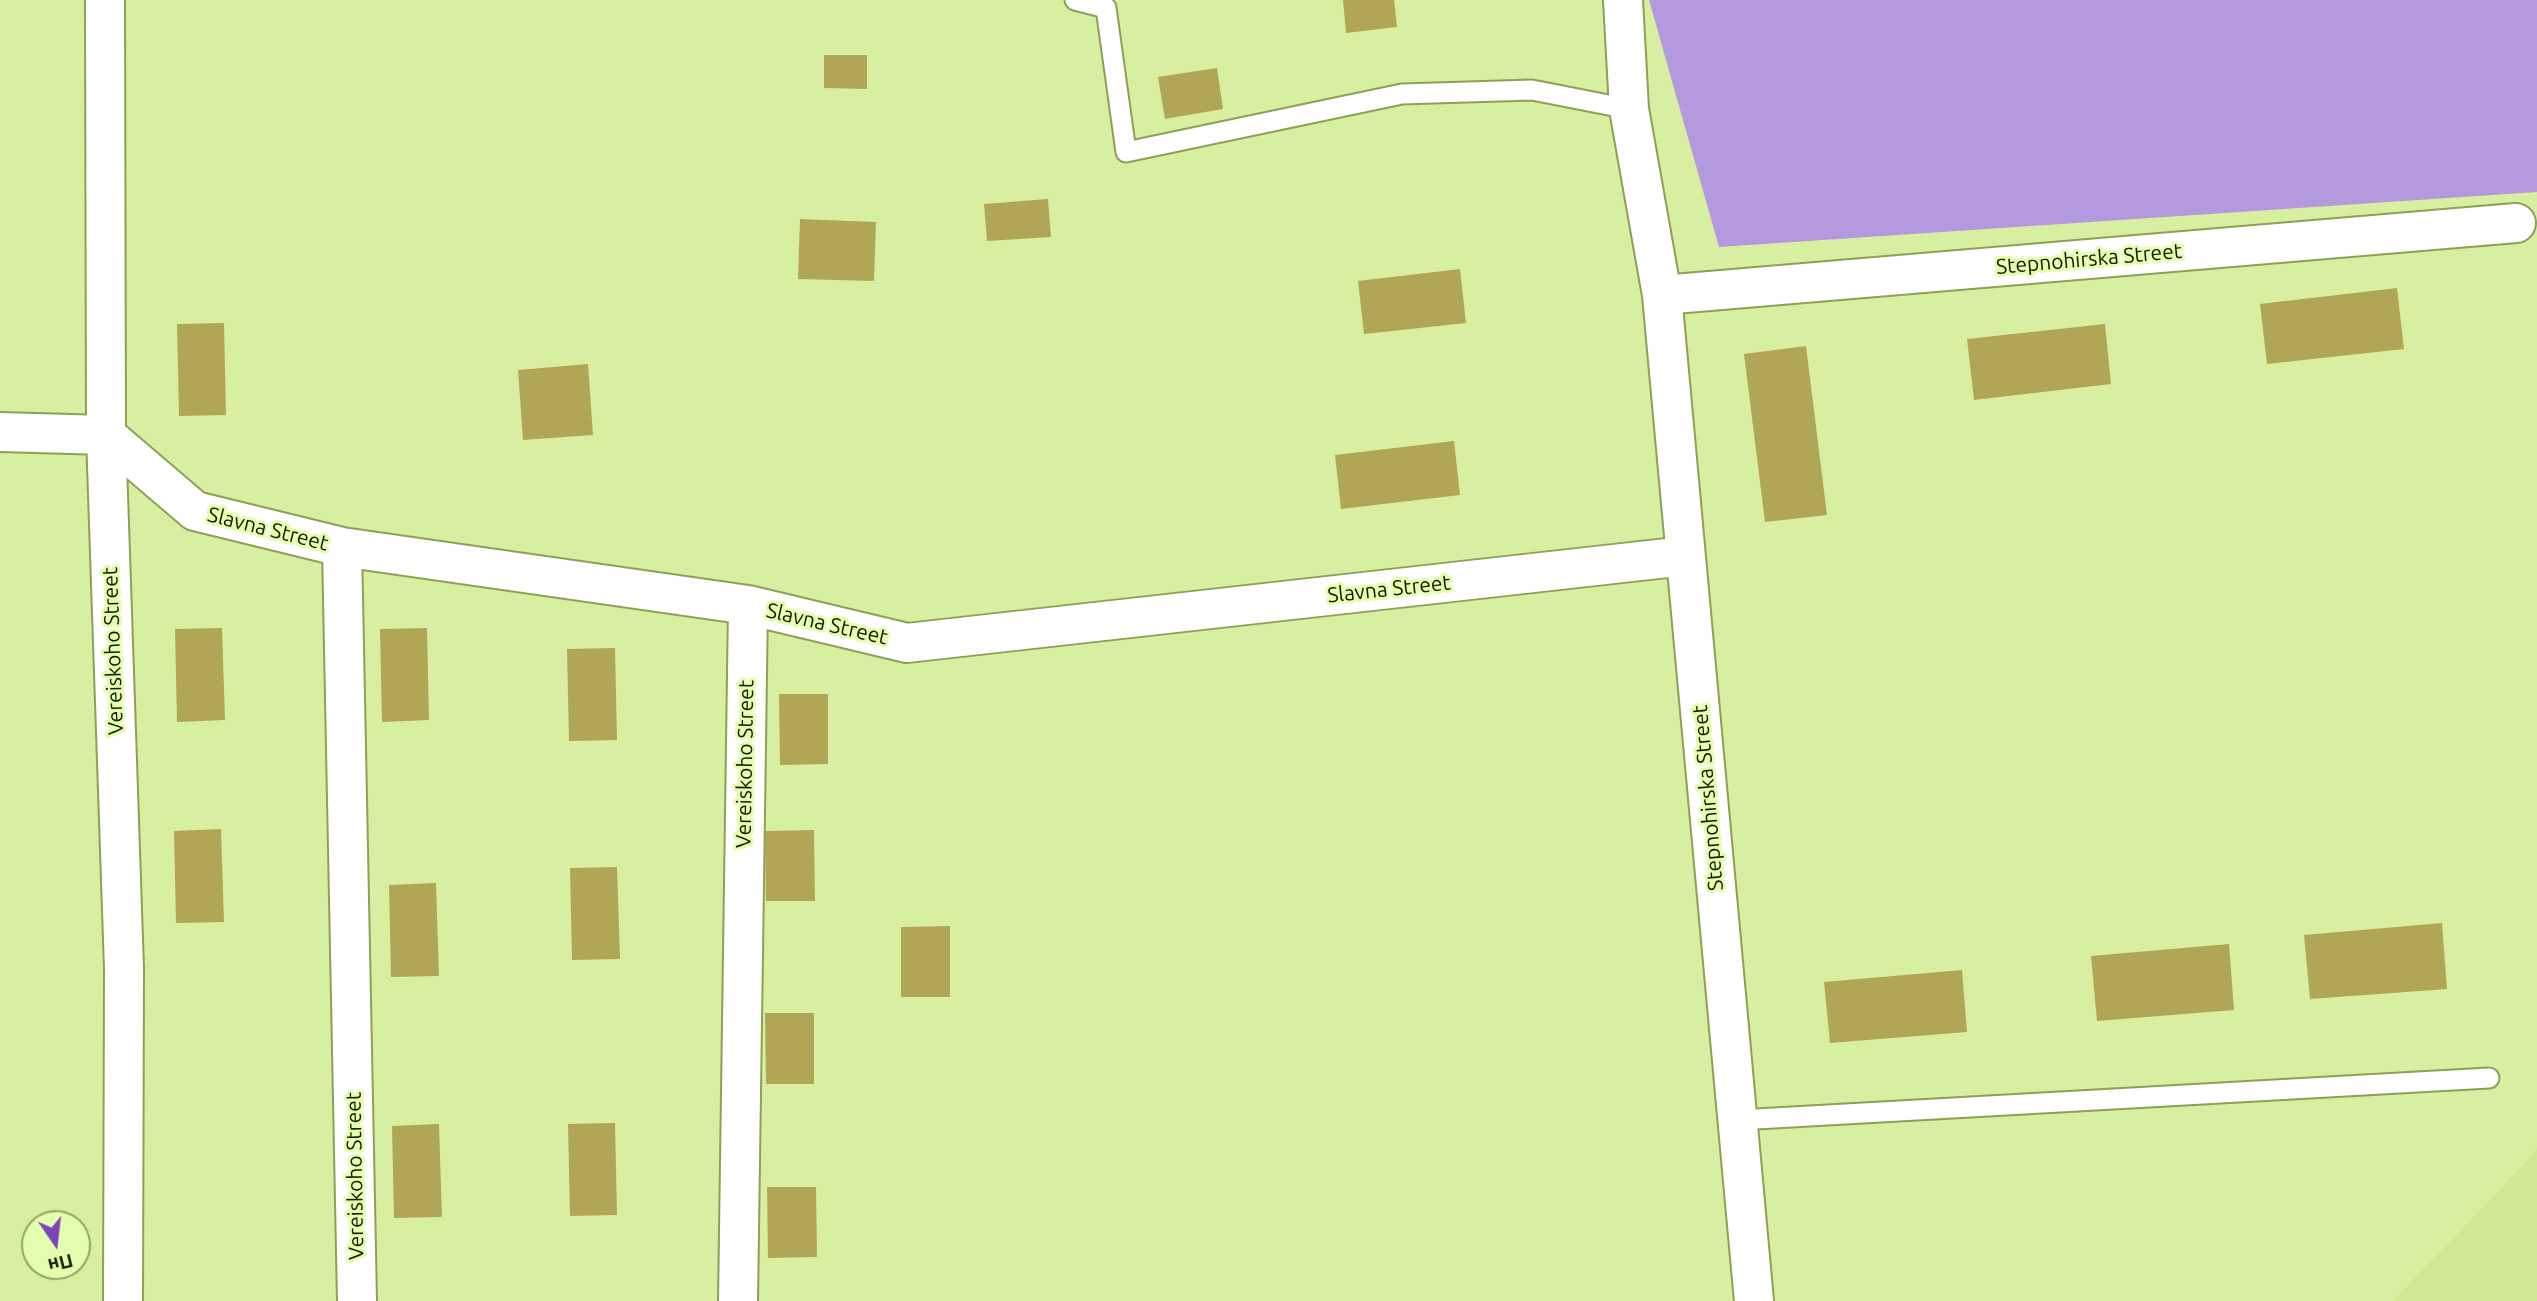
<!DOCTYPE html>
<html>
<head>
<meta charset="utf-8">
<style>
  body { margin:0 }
  #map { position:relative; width:2537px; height:1301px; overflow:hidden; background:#d8efa1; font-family:Ubuntu,sans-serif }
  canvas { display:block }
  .north { position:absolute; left:21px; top:1210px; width:70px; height:70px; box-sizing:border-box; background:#e5fdae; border:2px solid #91a368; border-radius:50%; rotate:166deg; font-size:19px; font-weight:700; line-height:28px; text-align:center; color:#141b00 }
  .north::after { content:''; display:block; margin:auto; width:24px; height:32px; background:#7b44bb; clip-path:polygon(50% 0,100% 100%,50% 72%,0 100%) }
</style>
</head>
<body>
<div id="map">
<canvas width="2537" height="1301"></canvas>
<div class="north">Пн</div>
</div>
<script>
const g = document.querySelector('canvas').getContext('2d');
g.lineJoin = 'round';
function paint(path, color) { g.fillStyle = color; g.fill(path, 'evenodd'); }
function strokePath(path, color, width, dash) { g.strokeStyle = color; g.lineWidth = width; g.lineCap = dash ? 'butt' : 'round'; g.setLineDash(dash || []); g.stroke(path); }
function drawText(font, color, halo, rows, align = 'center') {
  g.font = font + ' Ubuntu,sans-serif'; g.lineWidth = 6; g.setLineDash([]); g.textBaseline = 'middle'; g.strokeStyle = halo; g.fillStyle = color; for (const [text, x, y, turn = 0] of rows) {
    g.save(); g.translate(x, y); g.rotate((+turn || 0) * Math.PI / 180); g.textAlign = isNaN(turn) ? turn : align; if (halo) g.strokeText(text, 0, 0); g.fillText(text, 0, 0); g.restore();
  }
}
const built = new Path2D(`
  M2537 1149V1301H2393L2527 1161Z`);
const forest = new Path2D(`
  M1649 0H2537V192L1719 247Z`);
const building = new Path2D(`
  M1343 0H1394L1397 27 1346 33Z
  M824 55H867V89L824 88Z
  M1217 68 1223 109 1165 119 1158 77Z
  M1048 199 1051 237 987 241 984 204Z
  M800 219 876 222 874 281 798 279Z
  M1460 269 1466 323 1364 334 1358 281Z
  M2397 288 2404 349 2267 364 2260 304Z
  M224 323 226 415 179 416 177 324Z
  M2105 324 2111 384 1974 400 1967 339Z
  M1806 346 1827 515 1765 522 1744 354Z
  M588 364 593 435 523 440 518 370Z
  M1454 441 1460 495 1341 509 1335 455Z
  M222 628 225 720 177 722 175 629Z
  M427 628 429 720 382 722 380 629Z
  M615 648 617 740 569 741 567 649Z
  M779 694H828V764L780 765Z
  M221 829 224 922 176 923 174 831Z
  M814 830 815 901H766L765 831Z
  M617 867 620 959 572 960 570 868Z
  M436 883 439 976 391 977 389 885Z
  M2442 923 2447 989 2310 999 2304 935Z
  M950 926V997H901V927Z
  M2229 944 2234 1010 2097 1021 2091 956Z
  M1962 970 1967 1032 1830 1043 1824 982Z
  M765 1013H814V1084H766Z
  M615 1123 617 1215 570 1216 568 1124Z
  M439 1124 442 1217 394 1218 392 1126Z
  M767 1187H816L817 1257 768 1258Z`);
const lane = new Path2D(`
  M1075 0 1106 8 1126 152 1402 94 1532 90 1629 109
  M1738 1120 2489 1078`);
const street = new Path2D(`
  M105 0 106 435 124 969 123 1301
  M1623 0 1629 109 1662 295 1754 1301
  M1662 295 2516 223
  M0 432 106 435 195 511 342 547 748 605 907 643 1685 556
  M342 547 357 1301
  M738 1301 748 605`);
const streetNames = [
  ["Stepnohirska Street",2089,259,-5],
  ["Slavna Street",268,529,14],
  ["Slavna Street",1389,589,-6],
  ["Slavna Street",827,624,13],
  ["Vereiskoho Street",113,651,-92],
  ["Vereiskoho Street",745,764,-89],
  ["Stepnohirska Street",1708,798,-95],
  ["Vereiskoho Street",355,1176,-91]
];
paint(built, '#cfe891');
paint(forest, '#b599df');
paint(building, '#b1a655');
strokePath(lane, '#8ca155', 23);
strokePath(street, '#8ca155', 42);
strokePath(lane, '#fff', 19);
strokePath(street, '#fff', 38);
drawText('21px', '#141b00', '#e5fdae', streetNames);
</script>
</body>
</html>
